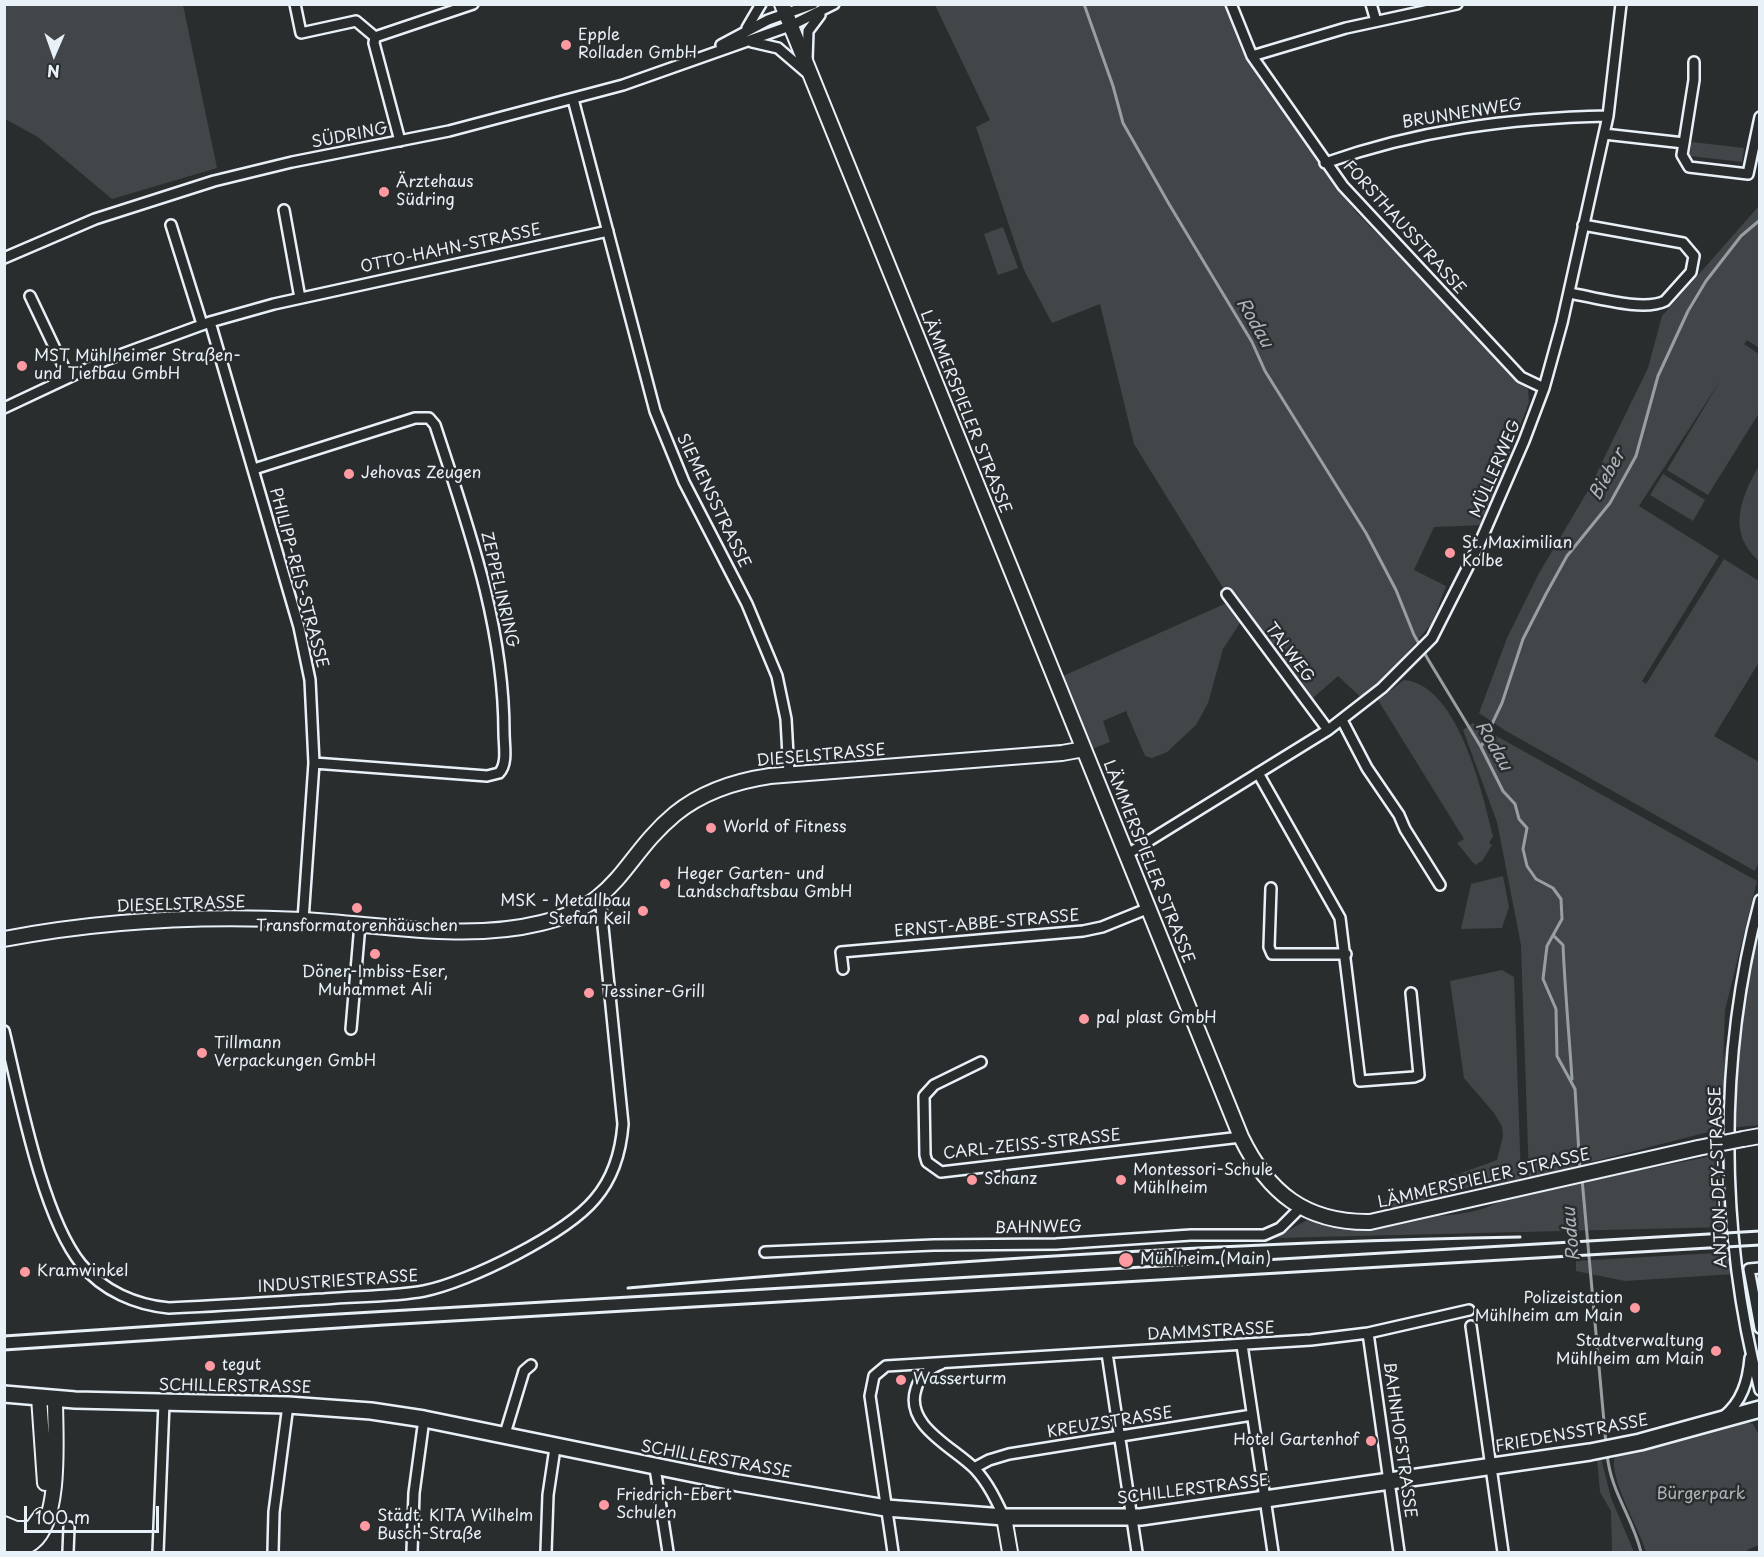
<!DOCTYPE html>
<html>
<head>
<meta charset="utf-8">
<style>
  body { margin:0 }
  #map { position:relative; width:1764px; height:1557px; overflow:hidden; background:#2a2d2e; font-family:"Playpen Sans",sans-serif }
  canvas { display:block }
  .frame { position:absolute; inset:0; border:6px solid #e8f1f8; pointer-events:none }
  .north { position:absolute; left:24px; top:24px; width:60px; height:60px; -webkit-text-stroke:4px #2a2d2e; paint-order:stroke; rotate:182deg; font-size:16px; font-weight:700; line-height:24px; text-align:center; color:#e8f1f8 }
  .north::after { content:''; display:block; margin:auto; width:21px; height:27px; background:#e8f1f8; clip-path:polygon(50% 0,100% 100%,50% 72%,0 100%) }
  .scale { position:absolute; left:24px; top:1506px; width:135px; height:27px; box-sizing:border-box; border:3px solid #e8f1f8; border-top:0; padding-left:8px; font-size:18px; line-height:21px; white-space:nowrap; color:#e8f1f8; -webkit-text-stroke:4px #2a2d2e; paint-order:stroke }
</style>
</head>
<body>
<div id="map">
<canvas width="1764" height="1557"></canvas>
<div class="frame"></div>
<div class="north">N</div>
<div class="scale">100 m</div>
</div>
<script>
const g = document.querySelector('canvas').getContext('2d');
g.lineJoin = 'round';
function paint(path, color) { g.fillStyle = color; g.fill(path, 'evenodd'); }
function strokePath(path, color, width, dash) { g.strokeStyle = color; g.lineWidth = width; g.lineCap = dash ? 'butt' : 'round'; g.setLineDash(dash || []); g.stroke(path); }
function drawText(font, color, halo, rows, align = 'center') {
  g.font = font + ' "Playpen Sans",sans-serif'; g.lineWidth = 5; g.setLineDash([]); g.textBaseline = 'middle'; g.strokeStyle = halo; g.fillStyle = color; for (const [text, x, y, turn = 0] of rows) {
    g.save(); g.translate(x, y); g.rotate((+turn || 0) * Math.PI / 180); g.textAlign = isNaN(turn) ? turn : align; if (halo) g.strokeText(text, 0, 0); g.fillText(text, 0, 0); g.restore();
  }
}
const green = new Path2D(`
  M5 4 183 5 217 168 112 199 38 137 5 119Z
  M935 5H1224L1242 51 1323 169 1357 213 1528 389 1529 402 1483 525 1434 527 1414 570 1446 586 1432 623 1366 702 1338 676 1305 705 1242 620 1223 649 1208 703 1196 725 1167 752 1152 758 1145 756 1126 711 1103 721 1110 742 1092 749 1063 676 1229 602 1238 612 1134 444 1100 304 1052 323 1024 270 976 127 990 120Z
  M1691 142 1744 148 1742 162 1690 156Z
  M1759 206V348L1747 340 1744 344 1759 354V413L1708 495 1667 470 1720 381 1639 506 1719 556 1642 681 1646 684 1724 559 1759 581V662L1714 736 1759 762 1760 858 1755 871 1506 731 1479 713 1507 638 1538 575 1589 489 1648 368 1662 316Z
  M1003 227 1018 268 998 275 984 234Z
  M1759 466V561C1726 532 1741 497 1759 466Z
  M1663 474 1705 500 1693 521 1650 495Z
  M1404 680C1458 685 1482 791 1493 836L1489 843 1492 845 1482 861 1475 865 1457 843 1464 839 1378 700Z
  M1473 723 1757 881 1725 1010 1723 1063 1739 968 1759 890V1125L1720 1129 1529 1178 1521 945 1497 822 1463 730Z
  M1503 876 1509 907 1502 928 1461 929 1471 884Z
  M1502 970 1514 977 1521 1179 1503 1186 1482 1185 1454 1190 1440 1201 1382 1211 1379 1203 1497 1160 1503 1136 1502 1126 1494 1113 1464 1078 1450 981Z
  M1717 1155 1727 1227 1275 1238 1307 1220 1304 1216C1313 1218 1321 1223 1331 1226 1365 1235 1405 1222 1438 1214L1440 1216C1463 1214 1487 1211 1506 1197Z
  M1732 1252 1734 1274 1625 1281 1576 1271V1261Z
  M1746 1422 1753 1424 1759 1435V1545L1747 1550 1748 1552H1646C1639 1528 1608 1477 1615 1456Z
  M1601 1458 1611 1498 1634 1552H1612L1611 1511 1600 1492 1597 1459Z`);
const stream = new Path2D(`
  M1084 4 1113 86 1123 123 1169 204 1252 342 1265 371 1366 533 1396 590 1414 635 1429 661 1481 747 1503 791 1515 804 1519 819 1527 828 1523 849 1527 866 1536 879 1553 888 1561 899 1562 919 1547 946 1543 979 1556 1009 1557 1056 1575 1089 1580 1170
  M1481 747 1502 703 1523 639 1546 594 1567 556 1610 503 1636 456 1658 376 1688 311 1706 281 1741 236 1760 220
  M1554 936 1563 945C1565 990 1569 1034 1572 1079
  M1582 1179 1606 1444
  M1607 1454C1611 1493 1632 1516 1641 1552`);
const street = new Path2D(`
  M295 4 301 33 356 21 375 37
  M1231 4 1252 56 1343 186 1521 377 1544 388
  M1371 4 1376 21
  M747 28 761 4
  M752 42 778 48 806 72
  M721 45 768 20 813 4
  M1252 56 1346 28 1457 4
  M807 60 808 31 820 15
  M573 99 655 411 684 482 747 604 777 676 786 719 789 774
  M1604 134 1684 143 1682 155 1689 167 1748 174 1760 117
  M400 141 374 43 375 37 473 4
  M1684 143 1694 80V62
  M1325 163C1418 130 1510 118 1608 116
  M284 210 300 298
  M171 225 202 324
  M4 258 95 219 214 181 292 162 449 131 623 85 790 26 834 4
  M1569 293C1594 297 1643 312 1665 301L1691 272 1694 256 1683 243 1583 225
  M30 296 68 376
  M210 322 299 627 310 680 314 763 303 920
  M4 408 106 360 210 322 274 304 608 231
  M254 469 415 418H429L435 425C468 526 504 625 504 733 504 745 508 764 499 773L487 776 314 763
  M1227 594 1328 730
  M1342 720 1367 768 1399 815 1405 829 1440 885
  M1258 773 1340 918 1360 1081 1414 1077 1419 1075 1411 993
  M1126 855 1328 730 1382 688 1432 638 1478 547 1524 441 1544 388 1562 323 1608 116 1621 4
  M1271 888 1269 947 1272 954H1346
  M1760 900C1718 1056 1719 1233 1760 1390
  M843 969 841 952 1083 931 1102 927 1149 908
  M351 1029 360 924
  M4 1031C19 1093 42 1216 81 1264 103 1291 136 1305 169 1308 221 1306 272 1302 324 1299 357 1296 391 1297 424 1291 469 1282 566 1234 595 1199 613 1178 621 1151 623 1124L600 897
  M981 1062 934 1085 924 1096 925 1155 927 1162 941 1172 1241 1137
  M765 1252 934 1245 1056 1244 1191 1235H1264L1280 1228 1301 1207
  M1760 1268 1749 1269 1760 1328
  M1471 1326 1503 1552
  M1368 1333 1399 1552
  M1242 1345 1273 1552
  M1107 1353 1137 1552
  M941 1364C930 1368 919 1377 916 1389 904 1426 955 1448 975 1469 988 1483 996 1500 1004 1517
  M1723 1417C1742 1402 1748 1381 1750 1358
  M504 1437 524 1371 531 1365
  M655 1468 668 1552
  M974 1468 989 1460 1009 1454 1252 1415
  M68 1552 69 1527
  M158 1552 164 1403
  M273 1552 274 1512 288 1405
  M412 1552 414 1493 424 1419
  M546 1552 548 1495 555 1448
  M893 1552 870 1396 874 1376 886 1366 1311 1340 1368 1333 1469 1310`);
const secondary = new Path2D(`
  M782 4 1241 1137C1268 1193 1306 1223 1370 1222L1698 1148
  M4 939C103 920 202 915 302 920 380 924 464 942 541 923 620 905 622 858 675 814 702 792 736 781 770 776L1062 753 1084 749
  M1743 1139 1760 1136
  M39 1397 45 1483
  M1004 1517 1010 1552
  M4 1524 16 1529H29
  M4 1540 30 1531 41 1516
  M7 1552C16 1550 26 1548 33 1542 62 1518 55 1435 55 1399`);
const primary = new Path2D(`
  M4 1394 75 1400 288 1405 371 1411 424 1419 738 1483 886 1508 1004 1517H1141L1590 1452 1640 1442 1760 1409`);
const rail = new Path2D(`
  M628 1288C925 1262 1223 1242 1520 1237
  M4 1336 321 1315 1760 1231
  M4 1350 384 1325 1760 1245`);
const secondaryBridge = new Path2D(`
  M1698 1148 1743 1139`);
const markers = [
  [566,45,6,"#ff9aa2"],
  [384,192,6,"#ff9aa2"],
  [22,366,6,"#ff9aa2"],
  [349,474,6,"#ff9aa2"],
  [1450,553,6,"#ff9aa2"],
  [711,828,6,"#ff9aa2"],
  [665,884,6,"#ff9aa2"],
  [357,908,6,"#ff9aa2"],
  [643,911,6,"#ff9aa2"],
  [375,954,6,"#ff9aa2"],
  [589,993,6,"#ff9aa2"],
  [1084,1019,6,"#ff9aa2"],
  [202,1053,6,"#ff9aa2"],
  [972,1180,6,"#ff9aa2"],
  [1121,1180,6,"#ff9aa2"],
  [1126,1260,8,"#ff9aa2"],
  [25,1272,6,"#ff9aa2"],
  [1635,1308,6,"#ff9aa2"],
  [1716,1351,6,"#ff9aa2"],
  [210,1366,6,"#ff9aa2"],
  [901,1380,6,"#ff9aa2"],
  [1371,1441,6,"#ff9aa2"],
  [604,1505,6,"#ff9aa2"],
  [365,1526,6,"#ff9aa2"]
];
const poiNames = [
  ["Epple",578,36],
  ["Rolladen GmbH",578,54],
  ["Ärztehaus",396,183],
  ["Südring",396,201],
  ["MST Mühlheimer Straßen-",34,357],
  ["und Tiefbau GmbH",34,375],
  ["Jehovas Zeugen",361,474],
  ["St. Maximilian",1462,544],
  ["Kolbe",1462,562],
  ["World of Fitness",723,828],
  ["Heger Garten- und",677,875],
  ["Landschaftsbau GmbH",677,893],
  ["MSK - Metallbau",631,902,"right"],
  ["Stefan Keil",631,920,"right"],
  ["Transformatorenhäuschen",357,927,"center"],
  ["Döner-Imbiss-Eser,",375,973,"center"],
  ["Muhammet Ali",375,991,"center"],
  ["Tessiner-Grill",601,993],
  ["pal plast GmbH",1096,1019],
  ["Tillmann",214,1044],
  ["Verpackungen GmbH",214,1062],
  ["Montessori-Schule",1133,1171],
  ["Mühlheim",1133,1189],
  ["Schanz",984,1180],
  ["Mühlheim (Main)",1140,1260],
  ["Kramwinkel",37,1272],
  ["Polizeistation",1623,1299,"right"],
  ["Mühlheim am Main",1623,1317,"right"],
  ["Stadtverwaltung",1704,1342,"right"],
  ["Mühlheim am Main",1704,1360,"right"],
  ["tegut",222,1366],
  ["Wasserturm",913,1380],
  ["Hotel Gartenhof",1359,1441,"right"],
  ["Friedrich-Ebert",616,1496],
  ["Schulen",616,1514],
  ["Städt. KITA Wilhelm",377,1517],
  ["Busch-Straße",377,1535]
];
const streetNames = [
  ["BRUNNENWEG",1462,114,-9],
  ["SÜDRING",350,136,-11],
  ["FORSTHAUSSTRASSE",1404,228,48],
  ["OTTO-HAHN-STRASSE",451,249,-12],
  ["LÄMMERSPIELER STRASSE",965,412,68],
  ["MÜLLERWEG",1496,469,-67],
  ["SIEMENSSTRASSE",713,501,64],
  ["PHILIPP-REIS-STRASSE",298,578,75],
  ["ZEPPELINRING",499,590,77],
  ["TALWEG",1289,653,53],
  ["DIESELSTRASSE",821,756,-5],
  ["LÄMMERSPIELER STRASSE",1148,862,68],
  ["DIESELSTRASSE",181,905,-2],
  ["ERNST-ABBE-STRASSE",987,924,-5],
  ["CARL-ZEISS-STRASSE",1032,1145,-6],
  ["ANTON-DEY-STRASSE",1719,1177,-92],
  ["LÄMMERSPIELER STRASSE",1484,1179,-13],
  ["BAHNWEG",1038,1228,-1],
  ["INDUSTRIESTRASSE",338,1282,-4],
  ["DAMMSTRASSE",1211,1332,-3],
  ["SCHILLERSTRASSE",235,1387,1],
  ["KREUZSTRASSE",1110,1423,-9],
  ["FRIEDENSSTRASSE",1572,1434,-10],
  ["BAHNHOFSTRASSE",1399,1440,82],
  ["SCHILLERSTRASSE",716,1460,10],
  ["SCHILLERSTRASSE",1193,1490,-7]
];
const parkNames = [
  ["Bürgerpark",1701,1495]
];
const waterNames = [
  ["Rodau",1254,323,60],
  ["Bieber",1608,475,-61],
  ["Rodau",1493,746,60],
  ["Rodau",1572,1234,-95]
];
paint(green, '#424648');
strokePath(stream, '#989fa3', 3);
strokePath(street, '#e8f1f8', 14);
strokePath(secondary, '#e8f1f8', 18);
strokePath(primary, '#e8f1f8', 20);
strokePath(street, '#2a2d2e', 9);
strokePath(secondary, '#2a2d2e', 14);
strokePath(primary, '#2a2d2e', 15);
strokePath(rail, '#e8f1f8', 3);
strokePath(secondaryBridge, '#e8f1f8', 18, []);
strokePath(secondaryBridge, '#2a2d2e', 14);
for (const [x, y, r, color] of markers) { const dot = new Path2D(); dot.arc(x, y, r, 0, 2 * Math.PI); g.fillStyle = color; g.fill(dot); strokePath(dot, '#2a2d2e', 2); }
drawText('16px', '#e8f1f8', '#2a2d2e', poiNames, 'left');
drawText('16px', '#e8f1f8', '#2a2d2e', streetNames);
drawText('16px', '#aeb5ba', '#2a2d2e', parkNames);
drawText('italic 18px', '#acb3b9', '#2a2d2e', waterNames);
</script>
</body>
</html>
